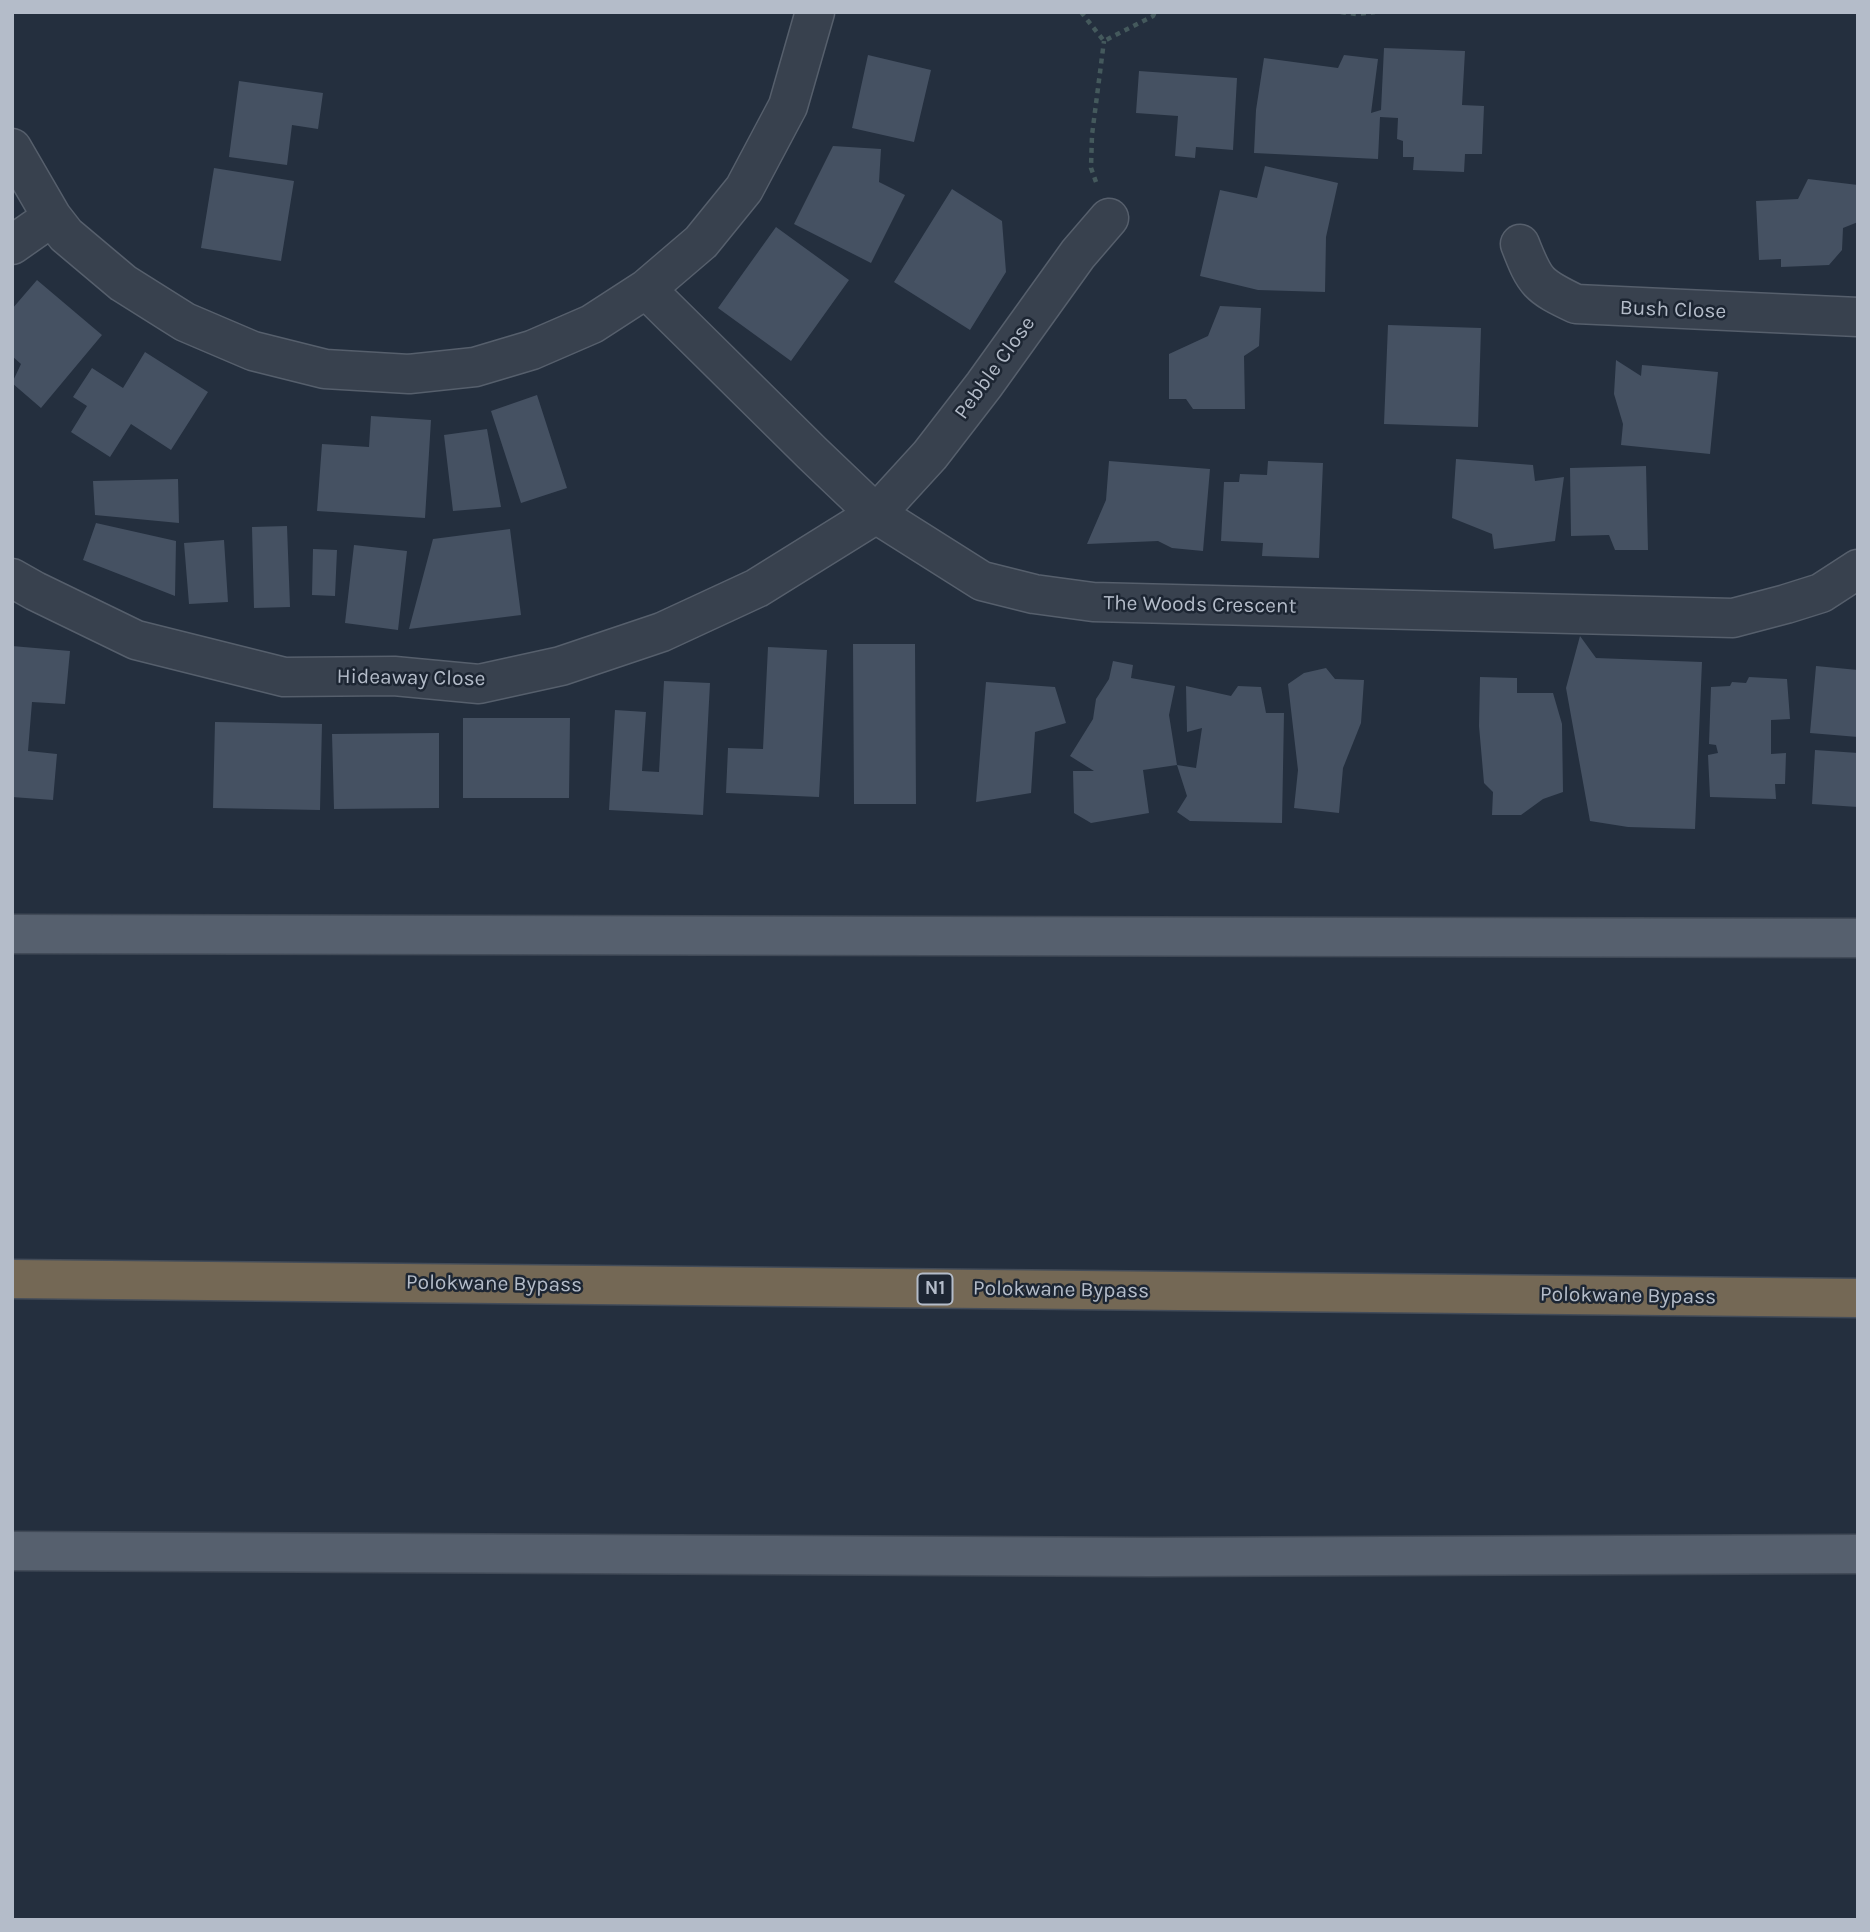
<!DOCTYPE html>
<html>
<head>
<meta charset="utf-8">
<style>
  body { margin:0 }
  #map { position:relative; width:1870px; height:1932px; overflow:hidden; background:#242f3e; font-family:Karla,sans-serif }
  canvas { display:block }
  .frame { position:absolute; inset:0; border:14px solid #b4bcc9; pointer-events:none }
</style>
</head>
<body>
<div id="map">
<canvas width="1870" height="1932"></canvas>
<div class="frame"></div>
</div>
<script>
const g = document.querySelector('canvas').getContext('2d');
g.lineJoin = 'round';
function paint(path, color) { g.fillStyle = color; g.fill(path, 'evenodd'); }
function strokePath(path, color, width, dash) { g.strokeStyle = color; g.lineWidth = width; g.lineCap = dash ? 'butt' : 'round'; g.setLineDash(dash || []); g.stroke(path); }
function drawText(font, color, halo, rows, align = 'center') {
  g.font = font + ' Karla,sans-serif'; g.lineWidth = 5; g.setLineDash([]); g.textBaseline = 'middle'; g.strokeStyle = halo; g.fillStyle = color; for (const [text, x, y, turn = 0] of rows) {
    g.save(); g.translate(x, y); g.rotate((+turn || 0) * Math.PI / 180); g.textAlign = isNaN(turn) ? turn : align; if (halo) g.strokeText(text, 0, 0); g.fillText(text, 0, 0); g.restore();
  }
}
const building = new Path2D(`
  M1384 48 1465 51 1462 105 1484 106 1482 154H1465L1464 172 1413 170 1414 157H1403V141L1397 139 1398 118 1380 117 1378 159 1254 153 1256 110 1264 58 1338 68 1344 55 1378 59 1371 113 1381 110Z
  M868 55 931 70 914 142 852 128Z
  M1139 71 1237 78 1233 150 1196 147 1195 158 1175 156 1178 116 1136 113Z
  M239 81 323 93 318 129 292 125 287 165 229 157Z
  M833 146 881 149 879 182 905 195 871 263 794 224Z
  M1265 166 1338 183 1326 237 1325 292 1258 290 1200 276 1220 190 1257 198Z
  M214 168 294 181 281 261 201 248Z
  M1808 179 1858 185V222L1843 228 1842 250 1829 265 1781 267V259L1759 260 1756 201 1798 199Z
  M952 189 1002 221 1006 272 970 330 894 282Z
  M776 227 849 280 791 361 718 308Z
  M37 280 102 335 41 408 12 383 21 364 12 356V309Z
  M1220 306 1261 308 1259 346 1244 356 1245 409H1193L1186 399H1169V354L1208 336Z
  M1388 325 1481 328 1478 427 1384 424Z
  M145 352 208 392 171 450 131 424 110 457 71 432 87 406 73 397 92 368 123 388Z
  M1616 360 1641 376 1642 365 1718 372 1710 454 1621 445 1623 424 1614 394Z
  M537 395 567 488 521 503 491 411Z
  M371 416 431 420 425 518 317 511 322 444 369 447Z
  M487 429 501 507 453 511 444 435Z
  M1456 459 1533 465 1535 481 1564 477 1555 541 1494 549 1492 534 1452 518Z
  M1109 461 1210 469 1203 551 1172 548 1158 541 1087 544 1106 500Z
  M1268 461 1323 463 1319 558 1262 556 1263 543 1221 541 1224 482H1239L1240 474 1267 475Z
  M1646 466 1648 550H1615L1609 535 1571 536 1570 468Z
  M178 479 179 523 95 515 93 481Z
  M96 523 176 541 175 596 83 560Z
  M287 526 290 607 254 608 252 527Z
  M510 529 521 615 409 629 433 539Z
  M224 540 228 602 189 604 184 543Z
  M354 545 407 551 398 630 345 623Z
  M313 549 337 550 335 596 312 595Z
  M1580 636 1596 658 1702 662 1695 829 1628 827 1590 821 1566 688Z
  M853 644H915L916 804H854Z
  M12 646 70 651 65 704 32 702 28 751 57 754 53 800 12 797Z
  M768 647 827 650 819 797 726 793 728 748 763 749Z
  M1113 661 1133 665 1131 678 1175 686 1169 715 1177 765 1196 768 1202 728 1187 732 1186 686 1231 696 1238 686 1261 687 1266 713H1284L1282 823 1190 821 1177 812 1187 796 1177 765 1143 770 1149 813 1091 823 1074 813 1073 771H1094L1070 756 1093 719 1096 699 1109 679Z
  M1816 666 1858 670V737L1810 733Z
  M1326 668 1335 679 1364 680 1361 723 1343 768 1339 813 1294 808 1298 770 1288 684 1304 673Z
  M1480 677 1517 678V693H1553L1562 724 1563 792 1543 799 1521 815H1492L1493 792 1484 783 1479 726Z
  M1749 677 1787 679 1790 719 1771 720V754L1786 753 1785 784H1775L1776 799 1710 797 1708 755 1718 753 1716 745 1709 744 1711 687 1730 686 1732 682 1746 683Z
  M664 681 710 683 703 815 609 810 615 710 646 712 642 771 659 772Z
  M986 682 1055 687 1066 723 1035 732 1031 793 976 802Z
  M463 718H570L569 798H463Z
  M215 722 322 724 320 810 213 808Z
  M439 733V808L334 809 332 734Z
  M1815 750 1858 753V807L1812 804Z`);
const path = new Path2D(`
  M1081 12 1104 41 1153 16 1155 12
  M1341 12 1356 14 1375 12
  M1096 182 1091 168 1092 135 1104 41`);
const minor = new Path2D(`
  M12 148 52 217 66 235 123 283 185 322 253 351 325 369 409 374 475 367 532 350 592 324 646 289 701 242 744 189 788 106 815 12
  M1520 244C1535 283 1538 286 1576 304L1858 317
  M12 245 52 217
  M646 289 812 453 876 514 982 581 1034 594 1093 602 1733 618 1786 604 1821 593 1858 569
  M12 578 35 591 136 640 284 677 394 676 479 684 561 666 662 632 757 588 876 514 930 455 984 385 1078 254 1109 218`);
const primary = new Path2D(`
  M12 934 1858 938
  M12 1551 1152 1557 1858 1554`);
const motorway = new Path2D(`
  M12 1279 1858 1298`);
const shields = [
  [935,1289,35]
];
const shieldNames = [
  ["N1",935,1289]
];
const streetNames = [
  ["Bush Close",1673,310,2],
  ["Pebble Close",995,368,-54],
  ["The Woods Crescent",1200,605,1],
  ["Hideaway Close",411,678,1],
  ["Polokwane Bypass",494,1284,1],
  ["Polokwane Bypass",1061,1290,1],
  ["Polokwane Bypass",1628,1296,1]
];
paint(building, '#455162');
strokePath(minor, '#565f6c', 41);
strokePath(primary, '#414a57', 41);
strokePath(motorway, '#434c59', 41);
strokePath(path, '#44595c', 4.5, [5, 5]);
strokePath(minor, '#38414e', 38);
strokePath(primary, '#56606e', 38);
strokePath(motorway, '#746855', 38);
for (const [x, y, w] of shields) { const box = new Path2D(); box.roundRect(x - w / 2, y - 15.5, w, 31, 5); g.fillStyle = '#1d2633'; g.fill(box); strokePath(box, '#b4bcc9', 2); }
drawText('bold 19px', '#b4bcc9', null, shieldNames);
drawText('21px', '#b4bcc9', '#1d2633', streetNames);
</script>
</body>
</html>
